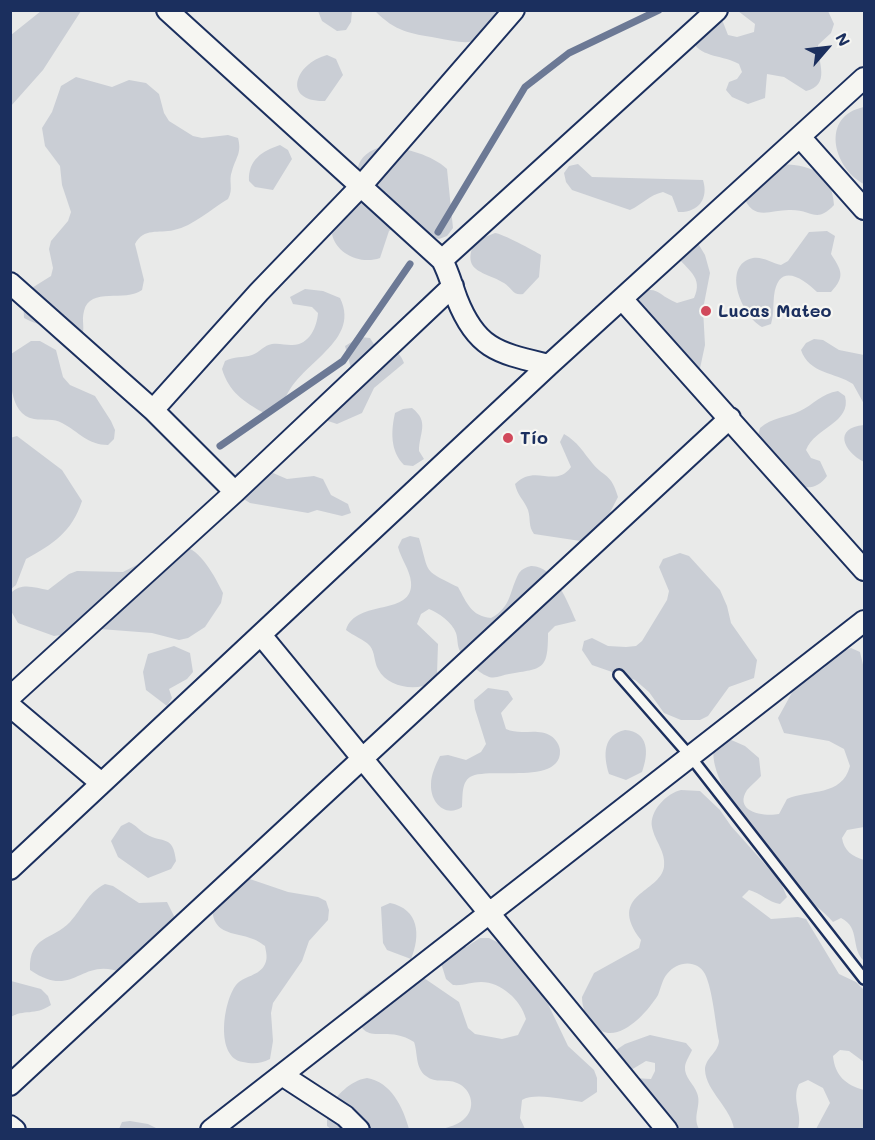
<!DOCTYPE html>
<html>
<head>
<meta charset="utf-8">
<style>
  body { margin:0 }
  #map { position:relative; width:875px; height:1140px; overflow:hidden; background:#e9eae9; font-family:Mali,sans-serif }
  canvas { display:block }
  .frame { position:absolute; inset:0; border:12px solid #1b2f5e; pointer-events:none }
  .north { position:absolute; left:797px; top:18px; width:60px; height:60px; -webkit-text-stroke:4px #f6f6f2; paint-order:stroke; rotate:62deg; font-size:16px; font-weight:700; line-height:24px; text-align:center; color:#1b2f5e }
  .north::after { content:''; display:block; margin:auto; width:21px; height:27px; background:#1b2f5e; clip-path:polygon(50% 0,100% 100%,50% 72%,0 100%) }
</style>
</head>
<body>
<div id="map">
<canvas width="875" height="1140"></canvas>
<div class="frame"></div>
<div class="north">N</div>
</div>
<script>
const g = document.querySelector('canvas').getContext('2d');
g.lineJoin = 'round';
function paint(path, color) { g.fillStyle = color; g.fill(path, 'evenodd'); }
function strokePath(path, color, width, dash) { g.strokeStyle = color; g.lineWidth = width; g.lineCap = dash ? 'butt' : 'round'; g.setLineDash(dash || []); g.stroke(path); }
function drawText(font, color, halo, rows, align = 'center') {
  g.font = font + ' Mali,sans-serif'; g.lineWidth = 4.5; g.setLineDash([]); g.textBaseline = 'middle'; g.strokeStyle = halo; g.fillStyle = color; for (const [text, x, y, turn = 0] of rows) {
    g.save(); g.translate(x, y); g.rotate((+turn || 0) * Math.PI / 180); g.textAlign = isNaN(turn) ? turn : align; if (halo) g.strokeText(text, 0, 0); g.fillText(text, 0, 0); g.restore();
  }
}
const green = new Path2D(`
  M41 11H81L43 70 11 106V35Z
  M318 11H352L351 22 346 30 337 31 322 21Z
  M375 11H498C488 49 467 44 437 38 409 33 396 32 375 11Z
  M738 11H828L834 24 831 33 818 45C818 63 831 85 806 91L784 77 767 74 765 98 748 104 732 97 726 90 729 82 737 79 742 72 739 64C724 55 702 58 693 42L721 17 728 35 737 37 754 32 755 24Z
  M327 55 336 59 343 75 325 101C282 102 294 64 327 55Z
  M76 77 112 87 129 80 146 83 159 94 164 113 169 121 193 136 202 138 228 135 238 138C242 153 236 157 232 171 228 181 234 189 228 199 211 209 193 226 174 230 158 234 144 227 135 244L144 280 142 290C125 303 90 286 84 311 81 322 86 328 81 339 65 332 37 325 24 318L23 299 27 291 51 276 53 268 49 249 51 241 68 221 71 212 62 185 60 166 45 146 42 128 52 112 61 86Z
  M864 107V184C833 168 820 116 864 107Z
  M280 145 288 150 292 159 273 190 255 187 249 181C248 160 262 151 280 145Z
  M386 145C408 150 431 154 447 169L453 228 447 236 439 239 396 225 389 231 380 258C361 265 336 254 332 234 339 225 353 213 354 202 359 173 349 156 386 145Z
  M578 164 592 177 703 180C709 199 698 213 678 212L672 196 663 192C649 195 643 204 630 210L572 190 566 182 564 173 569 166Z
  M771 164C803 164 832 167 834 205 816 224 813 210 791 210 771 209 753 223 743 195Z
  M827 231 835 236 831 254C841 270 846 276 831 292H817C802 277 778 262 774 296 773 306 774 314 771 324L762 327C741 315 721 265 753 258 762 256 772 263 781 265L788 261 809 232Z
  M495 233C501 233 535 251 541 255L539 277 523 294C513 296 512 288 504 283 485 271 460 273 475 241Z
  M696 240 705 255 710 273 703 309 705 345 699 373 632 299C656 281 655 294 677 303L694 298C704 277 687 270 676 255Z
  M305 289 323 291 340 298C363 345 290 365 283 407L264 413C244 402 229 392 222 369L225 361C234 356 243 358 252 355 260 352 264 345 272 344 279 343 285 345 291 345 309 346 317 327 318 313L312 307 293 304 290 297Z
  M360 337 370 338 375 346C390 348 399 349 404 363L374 388 362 413 337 424 328 421 323 413 352 372 345 346Z
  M814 339 823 340 839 350 864 355V404L853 384C835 372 809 374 801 350L806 343Z
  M31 341H40L56 350 63 377 70 385 95 396 111 421 115 430 114 439 108 445C88 445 79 432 62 423 54 418 44 421 34 419 8 414 10 375 11 354Z
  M838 391 845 396C852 423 815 427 806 450L811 458 820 461 827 476C819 487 809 490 796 485L757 439 760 428C772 417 786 418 800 411 813 405 822 393 838 391Z
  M412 408C430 422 419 433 419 451L424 459 413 466 404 465C390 451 391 431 395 413L403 409Z
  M864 425V462C843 451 833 428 864 425Z
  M564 434C578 442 583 452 593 464 605 478 611 473 618 497L605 522 587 542 534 534C528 526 531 520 528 510 524 500 517 495 515 484 535 463 555 489 571 467L560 442Z
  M17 436 62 470 82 501C72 532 53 544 26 559L16 585 11 589 10 438Z
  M252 464 287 479 314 476 323 479 331 495 348 504 351 513 342 516 317 510 308 513 250 503 242 498 233 482 236 473Z
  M410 536 419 538C430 575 422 569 458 587 467 603 471 616 491 618 512 607 509 591 519 573 522 569 526 567 531 566 554 565 568 603 576 621L555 626 548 633C548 671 543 668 509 674 502 675 494 680 487 676 479 673 464 659 460 651 457 646 458 639 456 633 452 622 439 613 429 609L421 614 417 624 438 644 437 674 433 683C415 691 388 688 378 669 374 662 375 652 370 646 364 639 353 636 346 630 356 598 414 617 411 582 410 570 401 559 398 547L402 539Z
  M182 546C201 549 215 577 223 593L221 603 205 627 188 638 179 640 152 633 100 629 54 636 18 623 11 611V593C22 582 35 588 48 590L69 574 77 571 123 572 156 555Z
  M680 553 689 556 720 590 727 606 731 623 757 660 754 678 729 687 708 716 700 720H681L664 713 649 692 635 680 592 665 582 650 584 641 592 638 608 646 626 647 636 646 642 641 667 600 669 591 659 567 663 559Z
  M174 646 190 653 193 672 187 679 169 689 172 698 167 706 146 690 143 672 148 654Z
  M851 648 860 652 864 669V827L847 830 842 838C844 851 852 856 864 860V961C850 948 861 928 841 918L833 922C823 910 809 902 799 891 774 863 706 784 714 747L729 739 745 746 759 758 761 776C757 781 751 785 747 790 733 812 764 817 779 814L787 799C809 789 842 797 850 766L844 749 829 741 784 733 778 718 795 687 824 668 835 654Z
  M488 688 508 691 513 699 501 713 506 729C521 736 537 727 551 736 556 739 560 746 560 751 561 786 486 766 470 777 461 783 463 797 462 807 446 818 430 803 431 784 431 775 436 764 440 756L448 755 466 760 481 752 486 744 475 709 474 700Z
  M625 730C649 732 649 753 642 772L626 780 609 774C603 755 603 735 625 730Z
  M681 790 700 791 720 810 731 826 780 881 787 897 780 904C768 902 761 893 749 890L742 897 771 919 798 917 806 919 839 974 856 982 863 989 864 1062 849 1051 840 1050 833 1056C835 1076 846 1085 864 1090V1129H816L830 1103 823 1088 808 1080 799 1084C791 1100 803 1113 798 1129H734C731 1108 706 1091 705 1070 705 1058 718 1053 719 1041 715 1022 713 991 705 974 697 959 677 961 667 974 662 980 661 988 658 995 647 1013 615 1049 594 1025 586 1017 582 1008 582 997L594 973 639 948 641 940C606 894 660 893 664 867 666 851 655 842 652 827 649 811 667 793 681 790Z
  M129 822C136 825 140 831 146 834 163 844 173 834 176 861L171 869 148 878 118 857 111 841 121 826Z
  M241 876 288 892 318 897 326 901 329 910 328 920 309 941 302 961 273 1003 271 1013 273 1041 270 1059C260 1064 253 1064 243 1062 215 1058 223 1002 236 985 243 976 260 976 265 964 268 958 266 952 265 946 244 928 213 942 212 907Z
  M105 884 113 886 139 903 167 902 175 918 174 928 123 973C80 955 75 1001 30 970 29 935 52 941 70 922 83 908 87 893 105 884Z
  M390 903C419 909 421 935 411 959L387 950 383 943 381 907Z
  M480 938H489L505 946 521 967 548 1004 568 1046 594 1070 597 1078V1092L582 1102C566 1100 535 1092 522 1100L520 1118 525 1129H442C449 1127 457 1125 463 1120 477 1109 472 1089 457 1083 446 1078 436 1084 426 1076 415 1068 418 1053 414 1042 382 1022 364 1052 354 1008 363 984 398 978 421 976L459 1002 468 1028 475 1034 502 1039 518 1035 526 1019C521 1000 501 982 481 982 471 982 463 986 453 985L446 979 441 963 457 946 466 947Z
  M11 981 41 989 48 996 51 1005C35 1016 23 1009 11 1017Z
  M650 1035 686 1043 692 1050C690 1055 685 1062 685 1067 684 1077 694 1084 697 1093 702 1105 692 1116 699 1129H660L633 1078 651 1079 655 1071V1063L646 1061 631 1070 622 1068 610 1054 625 1044Z
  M367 1078C391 1082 403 1107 409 1129H331L327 1126V1109C338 1095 349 1081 367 1078Z
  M130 1121 148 1124 158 1129H119L122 1122Z`);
const stream = new Path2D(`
  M438 232 525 87 569 53 659 10
  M220 446 343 361 410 264`);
const service = new Path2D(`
  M619 675 690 756 864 979`);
const minor = new Path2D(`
  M167 10 442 260C449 273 452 286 457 299 477 350 499 353 549 365
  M800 137 864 209
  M442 260 717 10
  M10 283 153 410 235 492
  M622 299 864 570
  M153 410 259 292 362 185 514 10
  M261 635 667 1130
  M10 697 235 492 453 286
  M10 706 101 783
  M10 869 549 365 864 78
  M282 1075 345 1116 359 1130
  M10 1085 730 418
  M10 1126 15 1130
  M211 1130 864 621`);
const markers = [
  [706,311,6,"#d1495b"],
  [508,438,6,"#d1495b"]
];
const poiNames = [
  ["Lucas Mateo",718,311],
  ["Tío",520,438]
];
paint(green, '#caced5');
strokePath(stream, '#6c7995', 7);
strokePath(service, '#1b2f5e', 14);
strokePath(minor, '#1b2f5e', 24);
strokePath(service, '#f6f6f2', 9);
strokePath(minor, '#f6f6f2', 20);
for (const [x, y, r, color] of markers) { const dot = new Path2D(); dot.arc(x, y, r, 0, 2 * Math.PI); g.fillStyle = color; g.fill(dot); strokePath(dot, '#f6f6f2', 2); }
drawText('bold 18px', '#1b2f5e', '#f6f6f2', poiNames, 'left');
</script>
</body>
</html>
